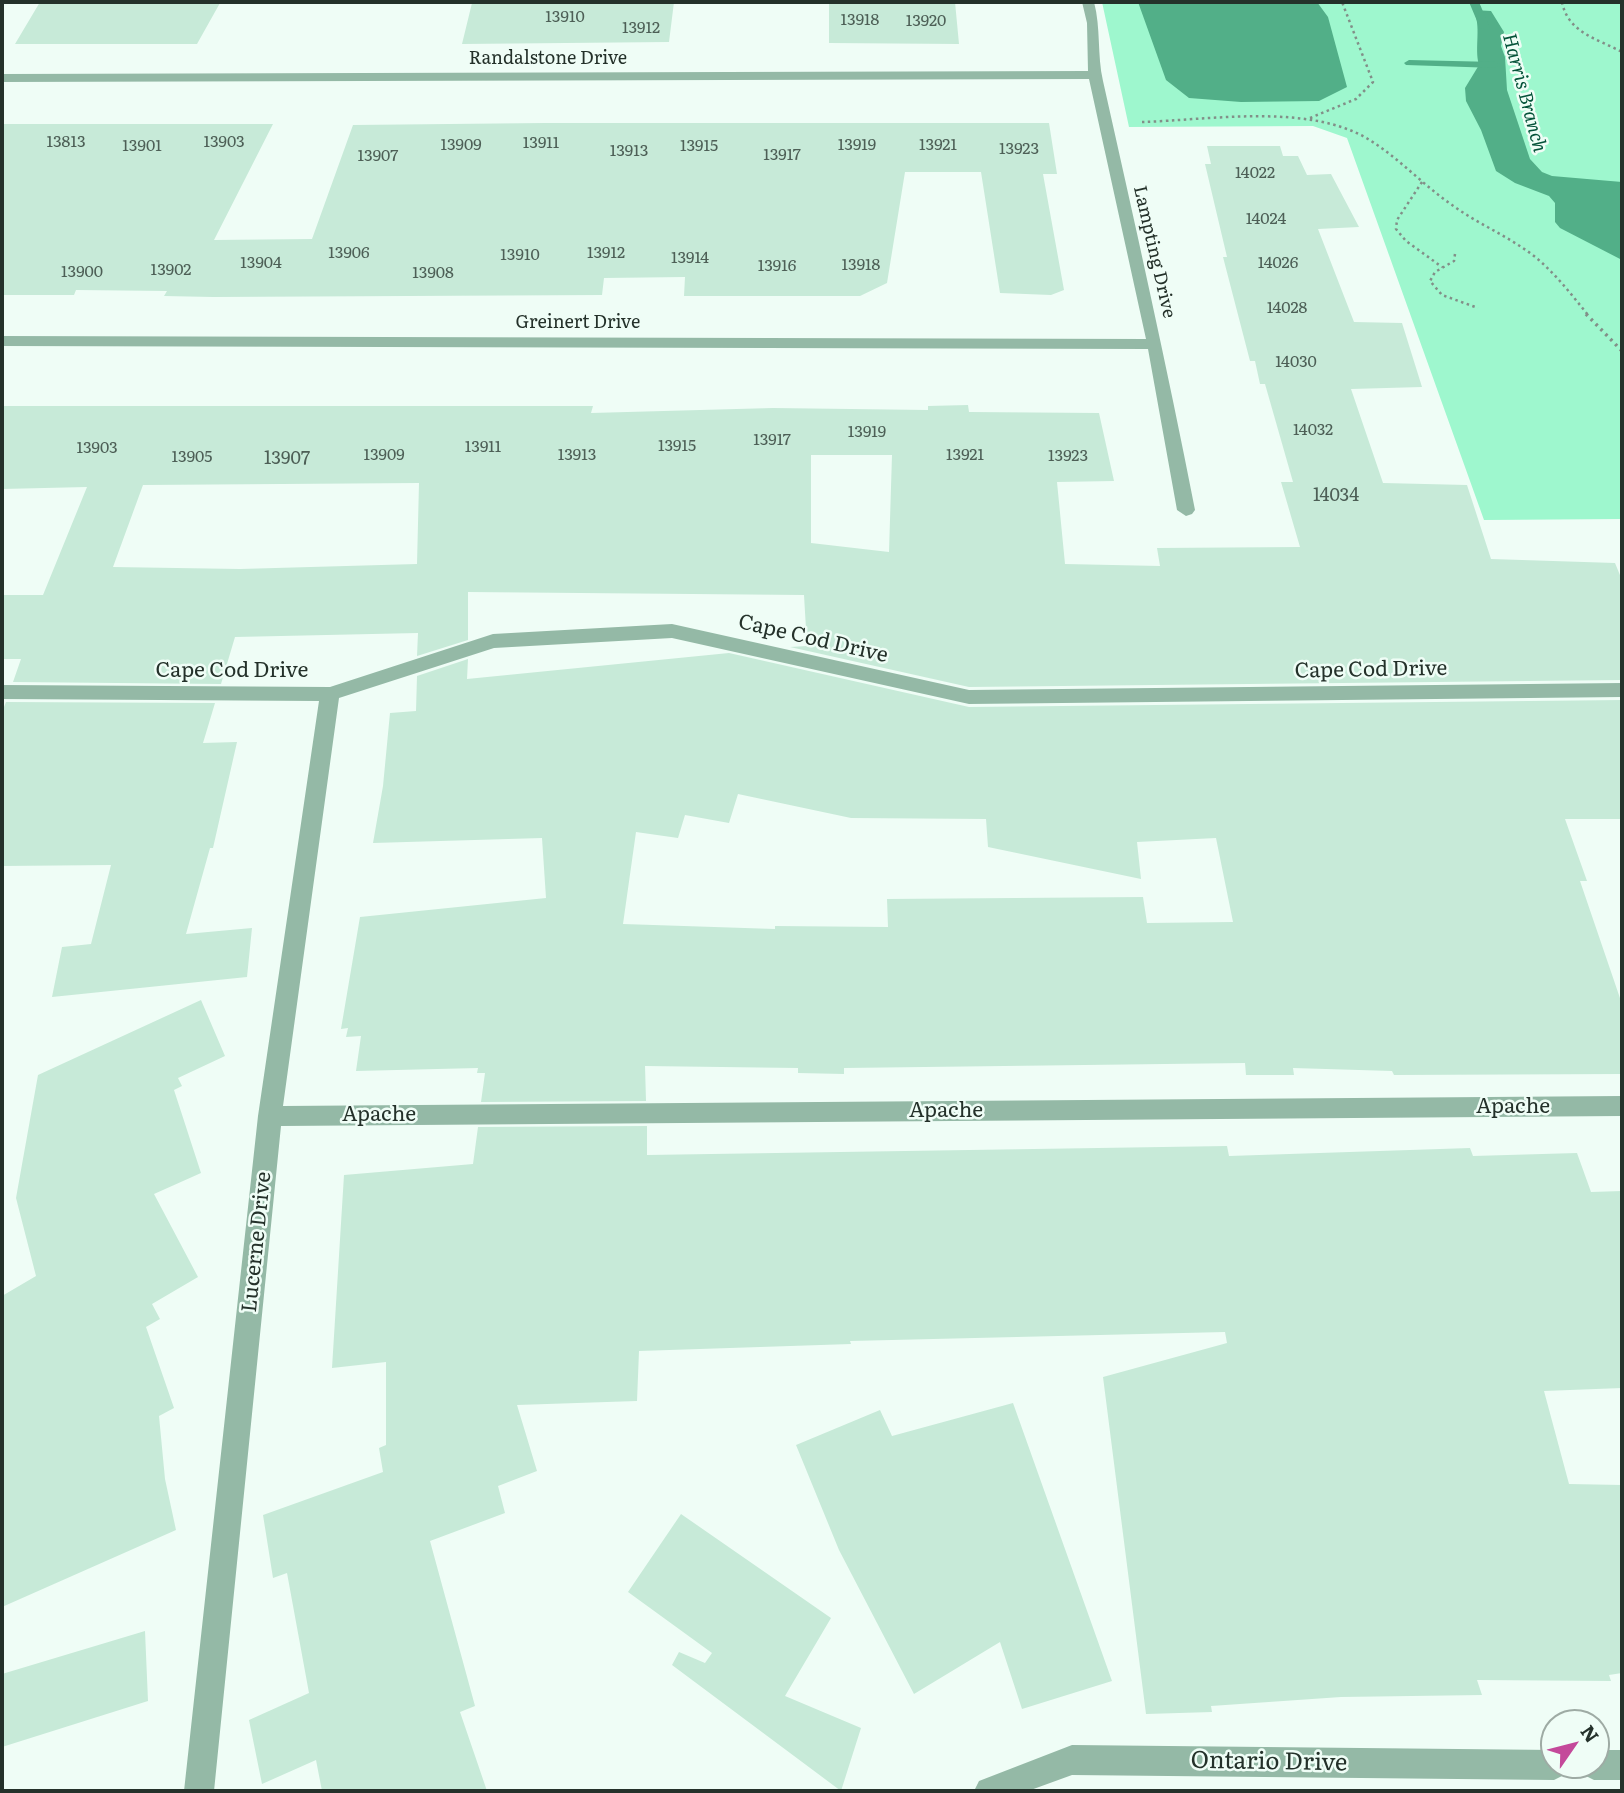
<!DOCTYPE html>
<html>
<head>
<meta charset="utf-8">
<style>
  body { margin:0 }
  #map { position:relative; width:1624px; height:1793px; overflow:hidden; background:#effdf6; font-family:Literata,serif }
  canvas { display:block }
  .frame { position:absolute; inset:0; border:4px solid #24312a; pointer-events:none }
  .north { position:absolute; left:1540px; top:1709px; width:70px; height:70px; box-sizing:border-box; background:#effdf6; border:2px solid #9eaba4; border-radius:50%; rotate:55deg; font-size:19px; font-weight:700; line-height:28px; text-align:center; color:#24312a }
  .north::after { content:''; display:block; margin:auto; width:24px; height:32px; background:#c4499a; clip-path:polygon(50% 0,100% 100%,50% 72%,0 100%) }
</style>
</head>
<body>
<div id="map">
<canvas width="1624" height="1793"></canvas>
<div class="frame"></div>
<div class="north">N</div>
</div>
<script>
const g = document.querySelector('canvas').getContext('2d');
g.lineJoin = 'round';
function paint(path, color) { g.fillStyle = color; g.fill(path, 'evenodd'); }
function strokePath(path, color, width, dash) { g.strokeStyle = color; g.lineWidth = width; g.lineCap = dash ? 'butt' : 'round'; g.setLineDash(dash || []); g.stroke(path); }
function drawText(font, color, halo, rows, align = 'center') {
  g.font = font + ' Literata,serif'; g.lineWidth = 5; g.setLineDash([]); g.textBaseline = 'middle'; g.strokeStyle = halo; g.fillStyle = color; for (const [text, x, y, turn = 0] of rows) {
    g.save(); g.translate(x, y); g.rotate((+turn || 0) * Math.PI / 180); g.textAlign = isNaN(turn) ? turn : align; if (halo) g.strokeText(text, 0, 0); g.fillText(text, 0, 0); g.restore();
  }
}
const green = new Path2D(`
  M1102 2H1622V519L1484 520 1347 138 1313 126 1129 127Z`);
const water = new Path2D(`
  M1138 2H1317L1328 17 1347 87 1319 101 1241 102 1189 98 1166 80Z
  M1473 10 1491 11 1504 32 1501 46 1505 57 1507 90 1530 159 1542 172 1552 176 1622 182V260L1560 228 1555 222V203L1549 196 1515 183 1496 171 1481 130 1466 101 1465 88 1479 65C1474 48 1482 25 1473 10Z`);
const stream = new Path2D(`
  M1469 2H1479L1490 28 1488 30 1480 28Z
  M1409 60 1496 62 1501 65 1496 68 1406 65 1404 63Z`);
const building = new Path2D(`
  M40 2H161L220 3 197 44H15Z
  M674 2 669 42 462 44 472 3Z
  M829 2H955L959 44 829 43Z
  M545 123H1049L1057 174H1043L1064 290 1051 295 1000 293 981 172H905L887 283 860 296H684L685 277 604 278 602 295 213 297 164 296 167 291 76 290 74 295H2V124H273L214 240 312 239 353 125Z
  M1207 146H1280L1283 156H1298L1307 175 1331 174 1359 227 1318 229 1354 322 1402 323 1422 387 1351 389 1383 483 1467 485 1491 559 1615 563 1622 580V680L969 687 790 647 807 646 804 595 468 592V640L417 656 418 633 235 637 221 684 13 682 21 659H2V595H43L87 487 2 489V406H593L591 413 773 408 928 410V406L968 405 969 412 1099 413 1114 481 1057 482 1065 564 1160 566 1157 548 1300 547 1281 482H1293L1265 384H1260L1255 361H1250L1223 257H1227L1205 164H1211ZM811 455H892L889 552 811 543ZM419 483 417 564 240 569 113 567 143 485Z
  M729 653 969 707 1622 700V819H1565L1587 881H1580L1622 1004V1074L1394 1075 1392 1071 1293 1068 1294 1075H1246L1245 1063 844 1068V1074L798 1073V1068L645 1066 646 1101 481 1102 485 1073H477L478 1068 356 1071 361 1036 346 1037 348 1028 341 1029 360 917 546 898 542 838 373 843 383 786 390 713 416 711 417 676 468 659 467 679ZM738 794 851 818 986 819 988 847 1141 879 1137 842 1216 838 1233 922 1147 923 1143 897 887 899 888 927 775 926V929L623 924 636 832 678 838 685 815 729 823Z
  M6 702 215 703 203 743 237 742 213 848H210L186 934 252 928 247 977 52 997 62 947 91 944 111 865 2 866V712Z
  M201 1000 225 1056 178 1078 182 1086 174 1090 201 1173 154 1194 198 1277 152 1304 160 1319 146 1327 174 1408 159 1416 165 1479 176 1530 2 1607V1296L36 1276 16 1198 38 1075Z
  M647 1126V1155L1227 1146 1229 1156 1470 1148 1473 1156 1577 1153 1591 1192 1622 1191V1388L1544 1391 1569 1484 1622 1485V1673L1609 1675 1611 1681 1477 1680 1482 1695 1341 1697 1211 1706 1212 1712 1146 1714 1103 1377 1227 1343 1225 1332 850 1341 851 1344 639 1351 637 1401 517 1405 537 1471 498 1486 505 1513 430 1541 475 1706 460 1712 487 1791H322L316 1760 262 1784 249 1720 309 1693 287 1573 273 1578 263 1515 383 1472 379 1448 386 1445V1362L332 1368 344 1175 473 1164 478 1127Z
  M1013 1403 1112 1681 1022 1709 1000 1642 914 1694 839 1550 796 1445 880 1410 892 1436Z
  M681 1514 831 1618 785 1696 861 1728 841 1791 672 1665 679 1652 705 1663 712 1653 628 1592Z
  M145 1631 148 1701 2 1747V1674Z`);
const pathFar1 = new Path2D(`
  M1562 2C1568 33 1598 39 1622 52
  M1310 118 1356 99 1373 82 1342 2
  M1142 122C1210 120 1308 103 1368 139 1399 158 1423 185 1452 205 1478 224 1508 236 1534 256 1555 273 1571 294 1588 315
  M1422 182 1397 220 1396 229 1406 241 1442 267
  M1455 254 1454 261 1435 272 1430 281 1442 295 1478 308`);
const path = new Path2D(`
  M1586 314 1622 351`);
const street = new Path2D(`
  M1082 2H1094C1101 28 1097 55 1103 81 1135 224 1167 366 1195 510L1192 514 1186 516 1177 510 1148 349 2 346V336L1146 339 1089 79 2 82V74L1088 71 1087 23Z
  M672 624 969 690 1622 683V697L969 704 672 638 494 648 339 698 283 1106 1622 1096V1116L281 1126 214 1791H184L258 1116 319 701 2 699V685L330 687 493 634Z
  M1072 1745 1554 1750V1765H1569L1564 1775 1554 1780 1072 1775 1028 1791H974L979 1781Z
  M1596 1750H1622V1780H1594L1584 1775 1579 1765H1596Z`);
const farNumbernames = [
  ["13910",565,17],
  ["13918",860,20],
  ["13920",926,21],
  ["13912",641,28],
  ["13813",66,142],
  ["13903",224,142],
  ["13911",541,143],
  ["13909",461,145],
  ["13919",857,145],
  ["13921",938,145],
  ["13901",142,146],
  ["13915",699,146],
  ["13923",1019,149],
  ["13913",629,151],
  ["13917",782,155],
  ["13907",378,156],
  ["14022",1255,173],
  ["14024",1266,219],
  ["13906",349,253],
  ["13912",606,253],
  ["13910",520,255],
  ["13914",690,258],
  ["13904",261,263],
  ["14026",1278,263],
  ["13918",861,265],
  ["13916",777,266],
  ["13902",171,270],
  ["13900",82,272],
  ["13908",433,273],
  ["14028",1287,308],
  ["14030",1296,362],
  ["14032",1313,430],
  ["13919",867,432],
  ["13917",772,440],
  ["13915",677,446],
  ["13911",483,447],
  ["13903",97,448],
  ["13909",384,455],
  ["13913",577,455],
  ["13921",965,455],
  ["13923",1068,456],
  ["13905",192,457]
];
const farStreetnames = [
  ["Randalstone Drive",548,59],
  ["Lampting Drive",1154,252,77],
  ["Greinert Drive",578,323]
];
const numberNames = [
  ["13907",287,459],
  ["14034",1336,496]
];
const farWaternames = [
  ["Harris Branch",1524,93,75]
];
const streetNames = [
  ["Cape Cod Drive",813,639,13],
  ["Cape Cod Drive",1371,670,-1],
  ["Cape Cod Drive",232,671],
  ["Apache",1513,1107],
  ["Apache",946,1111],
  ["Apache",379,1115],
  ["Lucerne Drive",257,1242,-84]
];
const nearStreetnames = [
  ["Ontario Drive",1269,1762,1]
];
paint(green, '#9ef7ce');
paint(water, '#52af88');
paint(stream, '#52af88');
paint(building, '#c7ead8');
strokePath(pathFar1, '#828f88', 2.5, [2.5, 3.5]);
strokePath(path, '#828f88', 3.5, [2.5, 4.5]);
paint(street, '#94b9a6');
drawText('16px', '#4d5f56', null, farNumbernames);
drawText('18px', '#24312a', '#effdf6', farStreetnames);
drawText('18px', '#4d5f56', null, numberNames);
drawText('italic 19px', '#045339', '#effdf6', farWaternames);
drawText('21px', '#24312a', '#effdf6', streetNames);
drawText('24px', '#24312a', '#effdf6', nearStreetnames);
</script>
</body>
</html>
